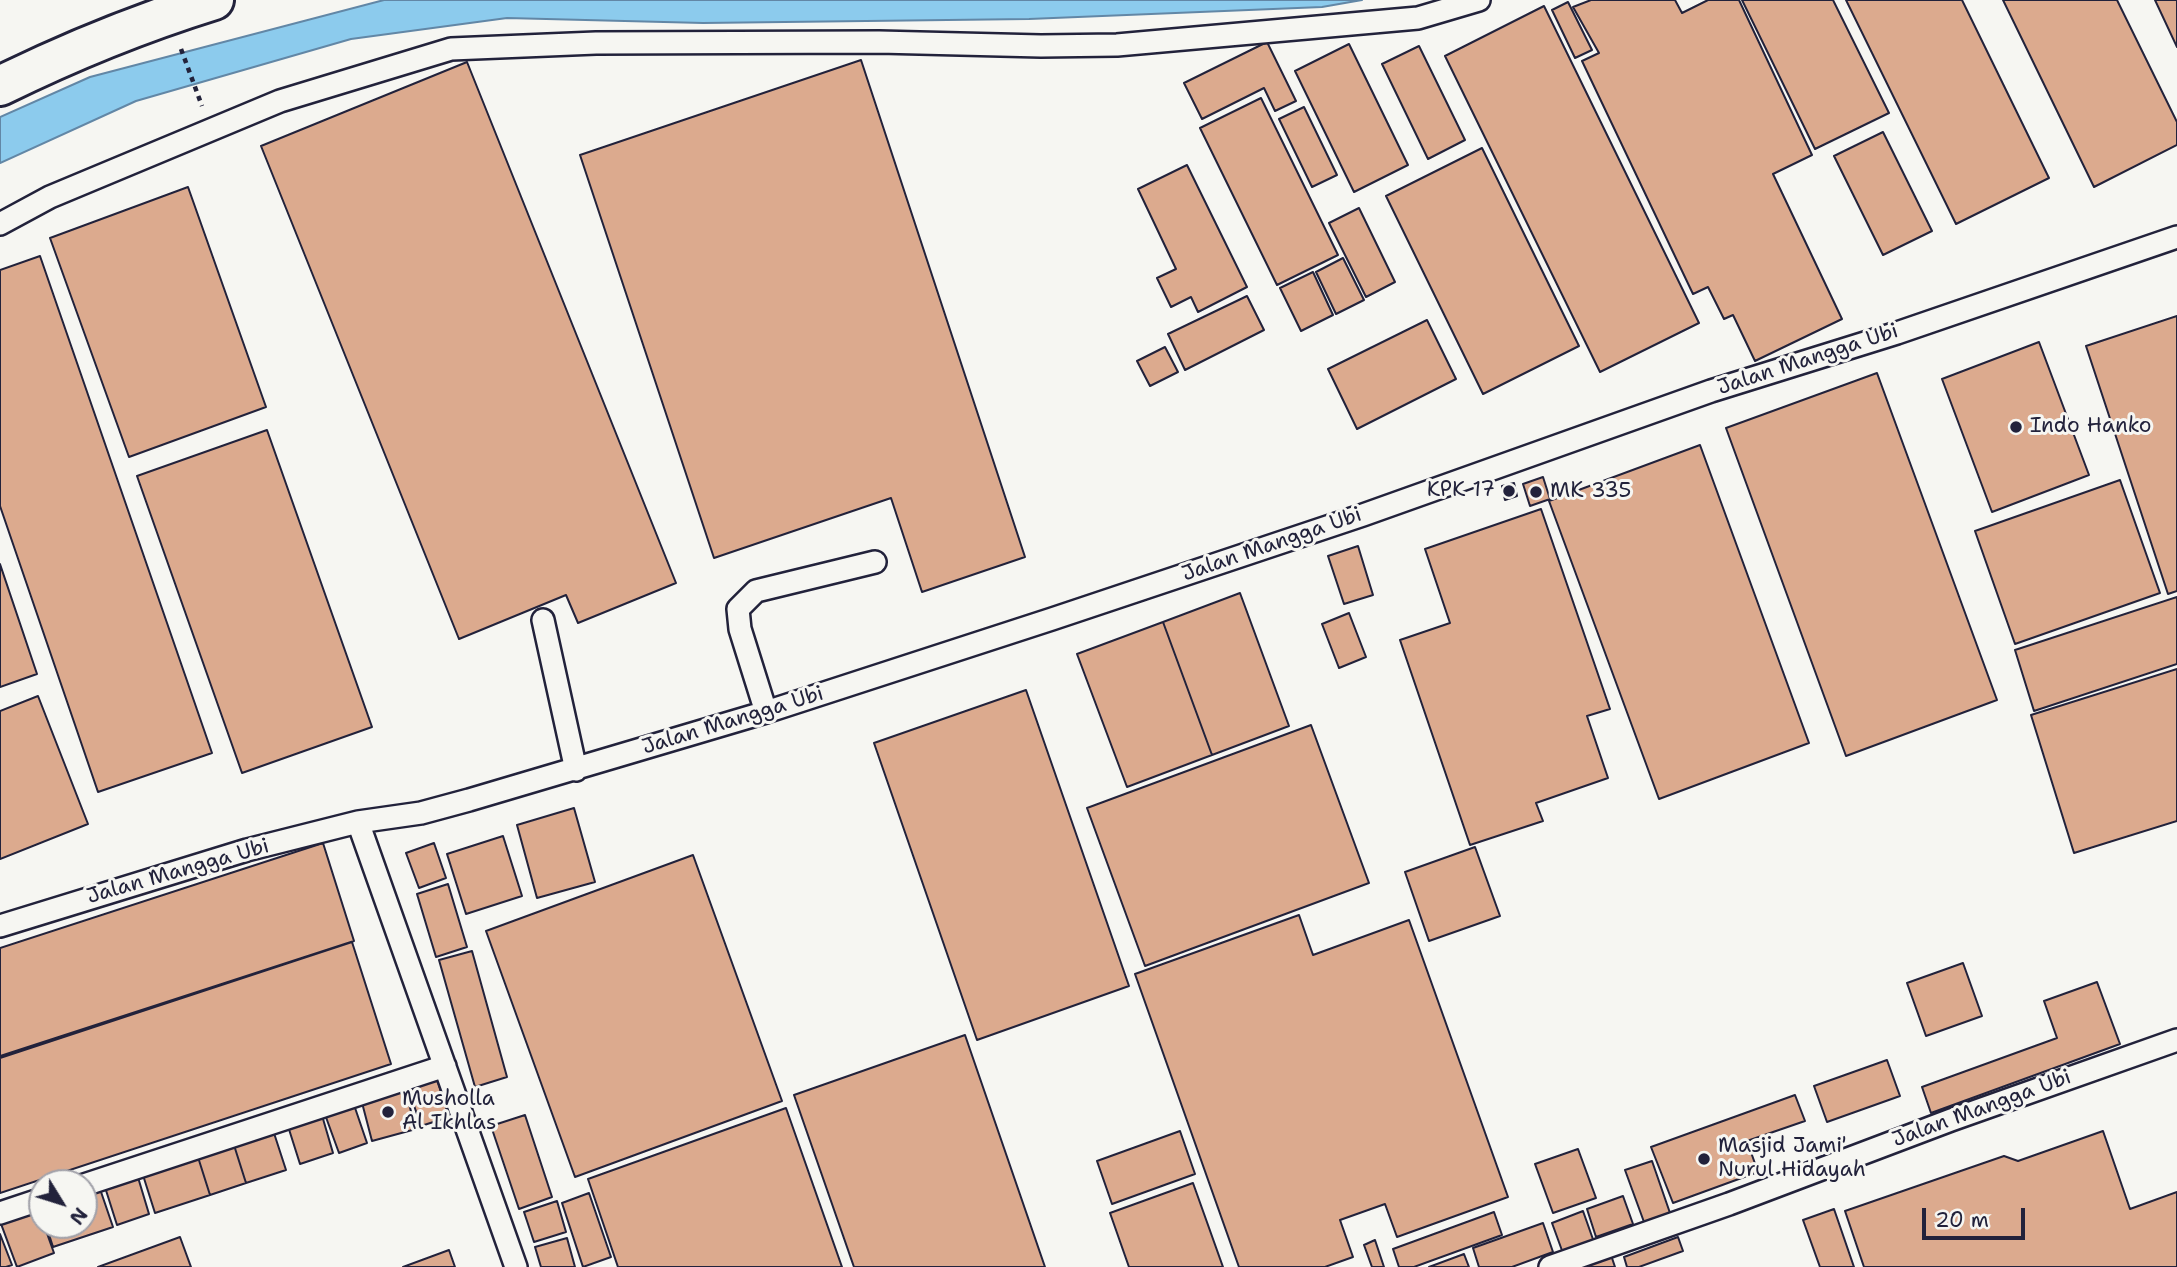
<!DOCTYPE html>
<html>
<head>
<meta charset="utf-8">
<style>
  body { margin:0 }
  #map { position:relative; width:2177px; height:1267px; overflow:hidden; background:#f6f6f2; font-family:"Shantell Sans",sans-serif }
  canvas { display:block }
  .north { position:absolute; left:28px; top:1169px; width:70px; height:70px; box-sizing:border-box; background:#f6f6f2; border:2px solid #a1a1a9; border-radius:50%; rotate:128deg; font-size:19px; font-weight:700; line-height:28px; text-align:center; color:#22223b }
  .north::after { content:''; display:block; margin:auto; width:24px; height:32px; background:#22223b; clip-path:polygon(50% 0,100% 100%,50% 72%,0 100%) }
  .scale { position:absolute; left:1922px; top:1208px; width:103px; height:32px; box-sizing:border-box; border:4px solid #22223b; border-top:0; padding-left:9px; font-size:21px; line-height:24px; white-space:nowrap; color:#22223b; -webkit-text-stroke:5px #f6f6f2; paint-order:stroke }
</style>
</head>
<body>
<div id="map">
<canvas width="2177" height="1267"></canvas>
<div class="north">N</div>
<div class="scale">20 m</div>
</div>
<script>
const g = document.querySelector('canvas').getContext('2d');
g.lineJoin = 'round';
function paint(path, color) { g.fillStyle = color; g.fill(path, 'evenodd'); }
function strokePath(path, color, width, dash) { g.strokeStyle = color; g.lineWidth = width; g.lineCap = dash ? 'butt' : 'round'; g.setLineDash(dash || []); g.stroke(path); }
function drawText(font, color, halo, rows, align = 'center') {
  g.font = font + ' "Shantell Sans",sans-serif'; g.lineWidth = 6; g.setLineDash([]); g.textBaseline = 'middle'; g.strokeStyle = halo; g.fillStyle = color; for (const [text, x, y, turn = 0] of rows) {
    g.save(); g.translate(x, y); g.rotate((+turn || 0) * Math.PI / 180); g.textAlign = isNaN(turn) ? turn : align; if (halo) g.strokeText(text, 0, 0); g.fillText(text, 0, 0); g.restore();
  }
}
const water = new Path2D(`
  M384 0H1362L1322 7 1029 19 703 23 507 18 351 39 136 101 0 163V117L90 77Z`);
const building = new Path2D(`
  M1591 0H1675L1682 13 1708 0H1739L1812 155 1773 174 1842 319 1755 361 1733 315 1724 319 1708 287 1693 294 1582 61 1599 53 1573 7Z
  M1742 0H1833L1889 113 1815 149Z
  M1846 0H1962L2049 178 1956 224Z
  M2003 0H2117L2177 122V145L2094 187Z
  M2155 0H2177V47Z
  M1568 2 1592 50 1575 58 1552 10Z
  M1544 6 1699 323 1600 372 1445 56Z
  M1267 42 1296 101 1275 111 1264 88 1202 119 1184 83Z
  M1349 44 1408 165 1354 192 1295 71Z
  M1419 46 1465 140 1428 159 1382 64Z
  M861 60 1025 557 922 592 891 498 714 558 580 155Z
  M467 62 676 583 578 623 566 595 459 639 261 146Z
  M1261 98 1338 255 1277 285 1200 128Z
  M1304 107 1337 175 1312 187 1279 119Z
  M1883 132 1932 231 1883 255 1834 156Z
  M1482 148 1579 346 1483 394 1386 196Z
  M1187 165 1247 287 1198 312 1191 297 1171 307 1157 278 1176 269 1138 189Z
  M188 187 266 407 129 457 50 238Z
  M1359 208 1395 282 1366 297 1329 223Z
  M40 256 212 753 98 792 0 506V270Z
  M1343 258 1364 300 1336 314 1316 272Z
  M1313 272 1333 315 1301 331 1280 288Z
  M1247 296 1264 330 1185 370 1168 334Z
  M2177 316V591L2168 594 2086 346Z
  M1427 320 1456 379 1357 429 1328 369Z
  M2039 342 2089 475 1992 512 1942 379Z
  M1165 347 1178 372 1150 386 1137 361Z
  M1877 373 1997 700 1846 756 1726 428Z
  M267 430 372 727 242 773 137 476Z
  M1700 445 1809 743 1659 799 1549 501Z
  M1543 477 1550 499 1530 506 1523 484Z
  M2120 480 2160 593 2015 644 1975 531Z
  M1514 483 1517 496 1505 500 1502 486Z
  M1541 509 1610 709 1587 716 1608 778 1536 803 1543 821 1470 845 1400 640 1450 623 1425 549Z
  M1358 546 1373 595 1344 604 1328 556Z
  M0 564 37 674 0 687Z
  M1240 593 1289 726 1212 755 1163 622Z
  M2177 597V664L2034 711 2015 650Z
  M1349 613 1366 657 1339 668 1322 624Z
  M1163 622 1212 755 1127 787 1077 654Z
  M2177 669V821L2074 853 2031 715Z
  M1026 690 1129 986 977 1040 874 743Z
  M38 696 88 824 0 859V711Z
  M1311 725 1369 883 1145 966 1087 808Z
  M574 808 595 882 537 898 517 825Z
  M503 836 522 896 466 914 447 854Z
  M323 843 354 941 0 1056V948Z
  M434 843 446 878 419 888 406 853Z
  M1475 847 1500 916 1429 941 1405 872Z
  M693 855 782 1101 575 1177 486 931Z
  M448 884 467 947 436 957 417 894Z
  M1299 915 1313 955 1409 920 1508 1197 1397 1237 1385 1204 1340 1220 1353 1257 1325 1267H1239L1135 974Z
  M352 942 391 1064 0 1193V1058Z
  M472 951 507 1077 475 1087 439 960Z
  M1963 963 1982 1016 1926 1036 1907 983Z
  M2097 982 2120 1044 1931 1113 1922 1087 2057 1038 2044 1001Z
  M965 1035 1045 1267H854L794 1095Z
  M1887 1060 1900 1096 1827 1122 1814 1086Z
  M435 1073 449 1117 421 1126 406 1082Z
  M403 1083 416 1129 372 1141 360 1095Z
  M1795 1095 1805 1121 1747 1141 1758 1172 1673 1203 1651 1147Z
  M352 1099 367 1143 339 1153 323 1109Z
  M786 1108 842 1267H618L588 1179Z
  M321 1112 333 1153 300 1164 287 1123Z
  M525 1115 552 1197 519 1209 491 1126Z
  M273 1130 286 1170 246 1183 233 1142Z
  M1180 1131 1195 1174 1112 1204 1097 1161Z
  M2103 1131 2130 1209 2177 1192V1267H1864L1845 1211 2004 1156 2018 1161Z
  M233 1142 246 1183 210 1195 197 1154Z
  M1578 1149 1596 1198 1553 1213 1535 1164Z
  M197 1154 210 1195 155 1213 142 1172Z
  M1652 1161 1670 1213 1644 1222 1625 1170Z
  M137 1174 149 1214 117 1225 104 1184Z
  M1193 1183 1223 1267H1129L1110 1213Z
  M99 1186 113 1227 53 1247 46 1225H84V1191Z
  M589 1193 611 1257 583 1267 562 1203Z
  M1623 1196 1633 1224 1596 1237 1587 1209Z
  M557 1201 566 1232 534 1242 524 1212Z
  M36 1204 42 1225H44L54 1253 17 1267 0 1221Z
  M1834 1209 1854 1267H1820L1803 1220Z
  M1583 1211 1595 1245 1564 1256 1552 1223Z
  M1494 1212 1502 1235 1414 1267H1399L1393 1249Z
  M1543 1223 1553 1252 1512 1267H1479L1473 1248Z
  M0 1234 12 1265 6 1267H0Z
  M180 1237 191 1267H98Z
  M1678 1237 1683 1251 1639 1267H1627L1624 1257Z
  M567 1238 575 1267H541L535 1247Z
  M1375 1240 1384 1267H1372L1364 1245Z
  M1609 1249 1615 1267H1590L1586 1258Z
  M449 1250 455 1267H403Z
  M1464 1254 1469 1267H1429Z`);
const path = new Path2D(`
  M181 49 202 106`);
const service = new Path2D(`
  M0 224 50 197 280 101 451 49 596 43 879 42 1041 46 1117 45 1418 18 1479 0
  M543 620 576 770
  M766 712 740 629 738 609 756 591 875 562
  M0 926 247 850 358 822
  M84 1185 445 1066
  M0 1213 42 1199
  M516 1267 358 822 421 813 469 800 766 712 1052 619 1363 515 1711 391 1897 333 2177 237
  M1550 1267 1729 1204 1951 1120 2177 1040`);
const minor = new Path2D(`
  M0 86C69 52 140 23 214 0`);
const markers = [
  [2016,427,7,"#22223b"],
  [1509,491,7,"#22223b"],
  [1536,492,7,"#22223b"],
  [388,1112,7,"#22223b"],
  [1704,1159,7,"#22223b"]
];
const streetNames = [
  ["Jalan Mangga Ubi",1808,360,-18],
  ["Jalan Mangga Ubi",1272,545,-19],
  ["Jalan Mangga Ubi",733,721,-17],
  ["Jalan Mangga Ubi",178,872,-16],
  ["Jalan Mangga Ubi",1982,1109,-20]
];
const poiNames = [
  ["Indo Hanko",2030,427],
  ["KPK 17",1495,491,"right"],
  ["MK 335",1550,492],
  ["Musholla",402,1100],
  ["Al Ikhlas",402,1124],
  ["Masjid Jami'",1718,1147],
  ["Nurul Hidayah",1718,1171]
];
paint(water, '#8ccbed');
strokePath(water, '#6287a6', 2);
paint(building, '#dcaa8e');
strokePath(building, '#22223b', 2);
strokePath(service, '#22223b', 26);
strokePath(minor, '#22223b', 44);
strokePath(path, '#22223b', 4.5, [5, 5]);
strokePath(service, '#f6f6f2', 21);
strokePath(minor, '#f6f6f2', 38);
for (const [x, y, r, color] of markers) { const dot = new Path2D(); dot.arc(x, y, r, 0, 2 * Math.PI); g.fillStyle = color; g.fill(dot); strokePath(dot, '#f6f6f2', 2.5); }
drawText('21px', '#22223b', '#f6f6f2', streetNames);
drawText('21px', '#22223b', '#f6f6f2', poiNames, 'left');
</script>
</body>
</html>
